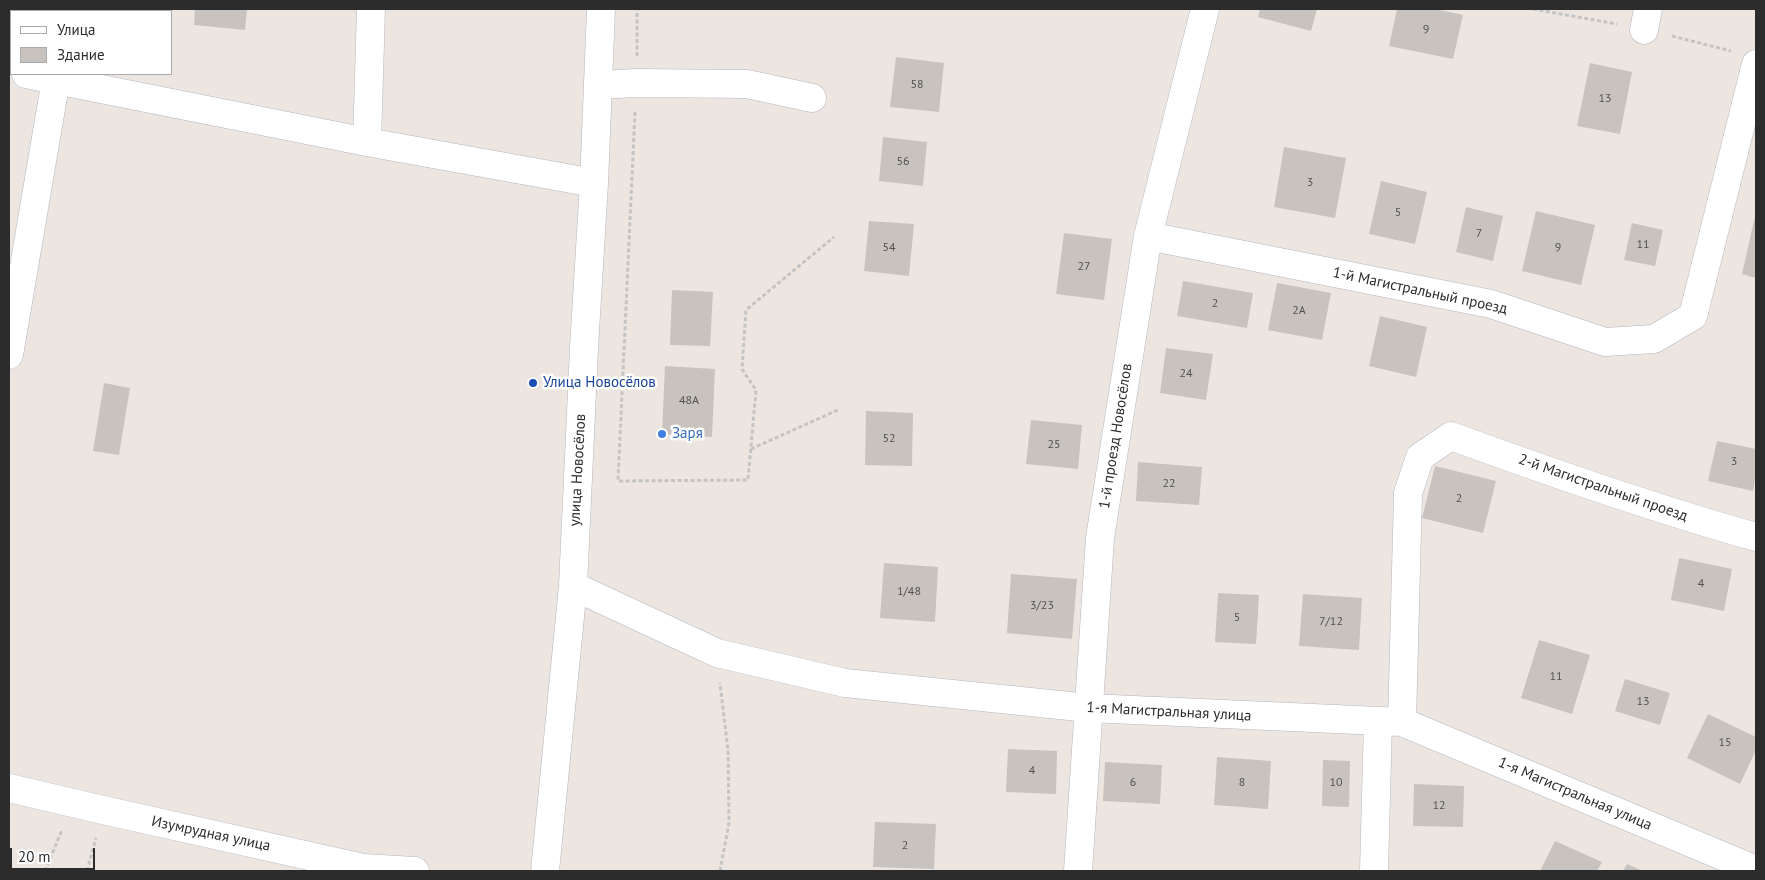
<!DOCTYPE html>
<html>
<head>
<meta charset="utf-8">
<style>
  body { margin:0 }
  #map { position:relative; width:1765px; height:880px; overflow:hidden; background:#ede6e0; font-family:"PT Sans",sans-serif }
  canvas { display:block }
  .frame { position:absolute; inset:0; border:10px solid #2c2c2c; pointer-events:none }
  .legend { position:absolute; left:10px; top:10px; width:162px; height:65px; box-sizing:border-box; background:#fff; border:1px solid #ababab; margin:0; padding:6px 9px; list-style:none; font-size:15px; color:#2c2c2c }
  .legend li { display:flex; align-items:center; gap:10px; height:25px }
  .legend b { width:25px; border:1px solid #ababab }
  .scale { position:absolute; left:10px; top:848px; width:85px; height:22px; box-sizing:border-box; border:2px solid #2c2c2c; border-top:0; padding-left:6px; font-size:15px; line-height:18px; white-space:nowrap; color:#2c2c2c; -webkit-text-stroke:4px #fff; paint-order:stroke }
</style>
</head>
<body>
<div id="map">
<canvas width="1765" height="880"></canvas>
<div class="frame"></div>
<ul class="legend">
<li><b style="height:6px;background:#fff"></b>Улица</li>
<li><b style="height:14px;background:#c8c3bf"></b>Здание</li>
</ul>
<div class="scale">20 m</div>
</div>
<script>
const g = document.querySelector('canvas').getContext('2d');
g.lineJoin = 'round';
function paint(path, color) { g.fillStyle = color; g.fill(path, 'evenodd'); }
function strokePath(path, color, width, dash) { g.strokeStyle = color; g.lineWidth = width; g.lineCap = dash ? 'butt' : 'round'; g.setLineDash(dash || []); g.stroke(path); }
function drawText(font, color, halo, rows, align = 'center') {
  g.font = font + ' "PT Sans",sans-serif'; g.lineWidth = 5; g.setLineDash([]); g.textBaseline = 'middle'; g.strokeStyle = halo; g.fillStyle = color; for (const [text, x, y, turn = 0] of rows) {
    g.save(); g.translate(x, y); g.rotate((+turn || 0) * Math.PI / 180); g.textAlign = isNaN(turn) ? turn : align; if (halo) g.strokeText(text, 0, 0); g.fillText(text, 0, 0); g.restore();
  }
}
const building = new Path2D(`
  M195 9H247L245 30 194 25Z
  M1260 9H1317L1311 31 1258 17Z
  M1397 9H1435L1463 15 1453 59 1389 46Z
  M896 57 944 63 939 112 890 107Z
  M1590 63 1632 72 1620 134 1577 126Z
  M883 137 927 142 923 186 879 181Z
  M1284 147 1346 158 1335 218 1274 207Z
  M1381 181 1427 192 1415 244 1369 234Z
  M1466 207 1503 216 1493 261 1456 252Z
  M1536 211 1595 225 1581 285 1522 271Z
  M1755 216H1756V278L1742 274Z
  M869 221 914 224 909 276 864 271Z
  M1632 223 1663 230 1655 266 1624 260Z
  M1064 233 1112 239 1104 300 1056 294Z
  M1183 281 1253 293 1247 328 1177 316Z
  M1277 283 1331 293 1322 340 1268 330Z
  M672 290 713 292 710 346 670 345Z
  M1380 316 1427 327 1416 377 1369 366Z
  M1166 348 1213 354 1206 400 1160 393Z
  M665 366 715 369 712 437 662 434Z
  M104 383 130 388 119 455 93 451Z
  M866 411 913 413 912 466 865 465Z
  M1031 420 1082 425 1078 469 1026 464Z
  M1717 441 1756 449V474L1753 491 1708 481Z
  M1138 462 1202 467 1199 505 1136 501Z
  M1435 466 1496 481 1483 533 1422 518Z
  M1679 558 1732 569 1724 611 1671 600Z
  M884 563 938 567 935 622 880 618Z
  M1011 574 1077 579 1072 639 1007 633Z
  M1218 593 1259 595 1256 644 1215 642Z
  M1303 594 1362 598 1359 650 1299 646Z
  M1539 640 1590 655 1572 714 1521 698Z
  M1625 679 1670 693 1660 725 1615 711Z
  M1708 714 1756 737V750L1740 784 1687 758Z
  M1008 749 1057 751 1056 794 1006 792Z
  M1217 757 1271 761 1268 809 1214 805Z
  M1323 760 1350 761 1349 807 1322 806Z
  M1105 762 1162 765 1160 804 1103 801Z
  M1414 784 1464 786 1463 827 1413 826Z
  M875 822 936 824 934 869 873 867Z
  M1555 841 1602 862 1597 871H1540Z
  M1627 864 1643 871H1623Z`);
const path = new Path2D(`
  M1533 9 1617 24
  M1672 36 1731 51
  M637 56V9
  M635 112 618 481 748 480 756 390 742 369 746 310 834 237
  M751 449 840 409
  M45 871 62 830
  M87 871 96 838
  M720 871 729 823 728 750 720 683`);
const minor = new Path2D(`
  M28 11V9
  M1644 30 1648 9
  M26 74 367 142 594 183
  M598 85 637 83 747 84 812 98
  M367 142 371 9
  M1148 236 1491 304 1605 342 1654 339 1693 316 1756 64
  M9 355 56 79
  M573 586 717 653 845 683 1089 708 1402 722 1756 870
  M1402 722 1408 493 1420 457 1451 436C1552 473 1653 508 1756 537
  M9 788 103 810 363 868 415 871
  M545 871 573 586 584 348 594 183 601 9
  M1078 871 1100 538 1148 236 1205 9
  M1374 871 1378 722`);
const markers = [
  [533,383,5,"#1a4fb4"],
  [662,434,5,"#3f7fe0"]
];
const numberNames = [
  ["9",1426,30],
  ["58",917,85],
  ["13",1605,99],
  ["56",903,162],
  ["3",1310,183],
  ["5",1398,213],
  ["7",1479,234],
  ["11",1643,245],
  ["54",889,248],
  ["9",1558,248],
  ["27",1084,267],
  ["2",1215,304],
  ["2А",1299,311],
  ["24",1186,374],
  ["48А",689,401],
  ["52",889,439],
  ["25",1054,445],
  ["3",1734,462],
  ["22",1169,484],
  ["2",1459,499],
  ["4",1701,584],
  ["1/48",909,592],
  ["3/23",1042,606],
  ["5",1237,618],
  ["7/12",1331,622],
  ["11",1556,677],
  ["13",1643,702],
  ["15",1725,743],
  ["4",1032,771],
  ["6",1133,783],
  ["8",1242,783],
  ["10",1336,783],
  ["12",1439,806],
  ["2",905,846]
];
const streetNames = [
  ["1-й Магистральный проезд",1420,291,12],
  ["1-й проезд Новосёлов",1116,436,-81],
  ["улица Новосёлов",578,470,-87],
  ["2-й Магистральный проезд",1603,488,19],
  ["1-я Магистральная улица",1169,712,3],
  ["1-я Магистральная улица",1575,794,23],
  ["Изумрудная улица",211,834,12]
];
const transitNames = [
  ["Улица Новосёлов",543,383]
];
const shopNames = [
  ["Заря",672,434]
];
paint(building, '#c8c3bf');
strokePath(minor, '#b3b6be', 29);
strokePath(path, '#c4c4c4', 3, [4, 2.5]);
strokePath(minor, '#fff', 28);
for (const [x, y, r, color] of markers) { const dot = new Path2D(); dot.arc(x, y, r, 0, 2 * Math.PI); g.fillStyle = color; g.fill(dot); strokePath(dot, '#fff', 2); }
drawText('12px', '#535251', null, numberNames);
drawText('15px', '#2c2c2c', '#fff', streetNames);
drawText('15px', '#164399', '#fff', transitNames, 'left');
drawText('15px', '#366cbe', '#fff', shopNames, 'left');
</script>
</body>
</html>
